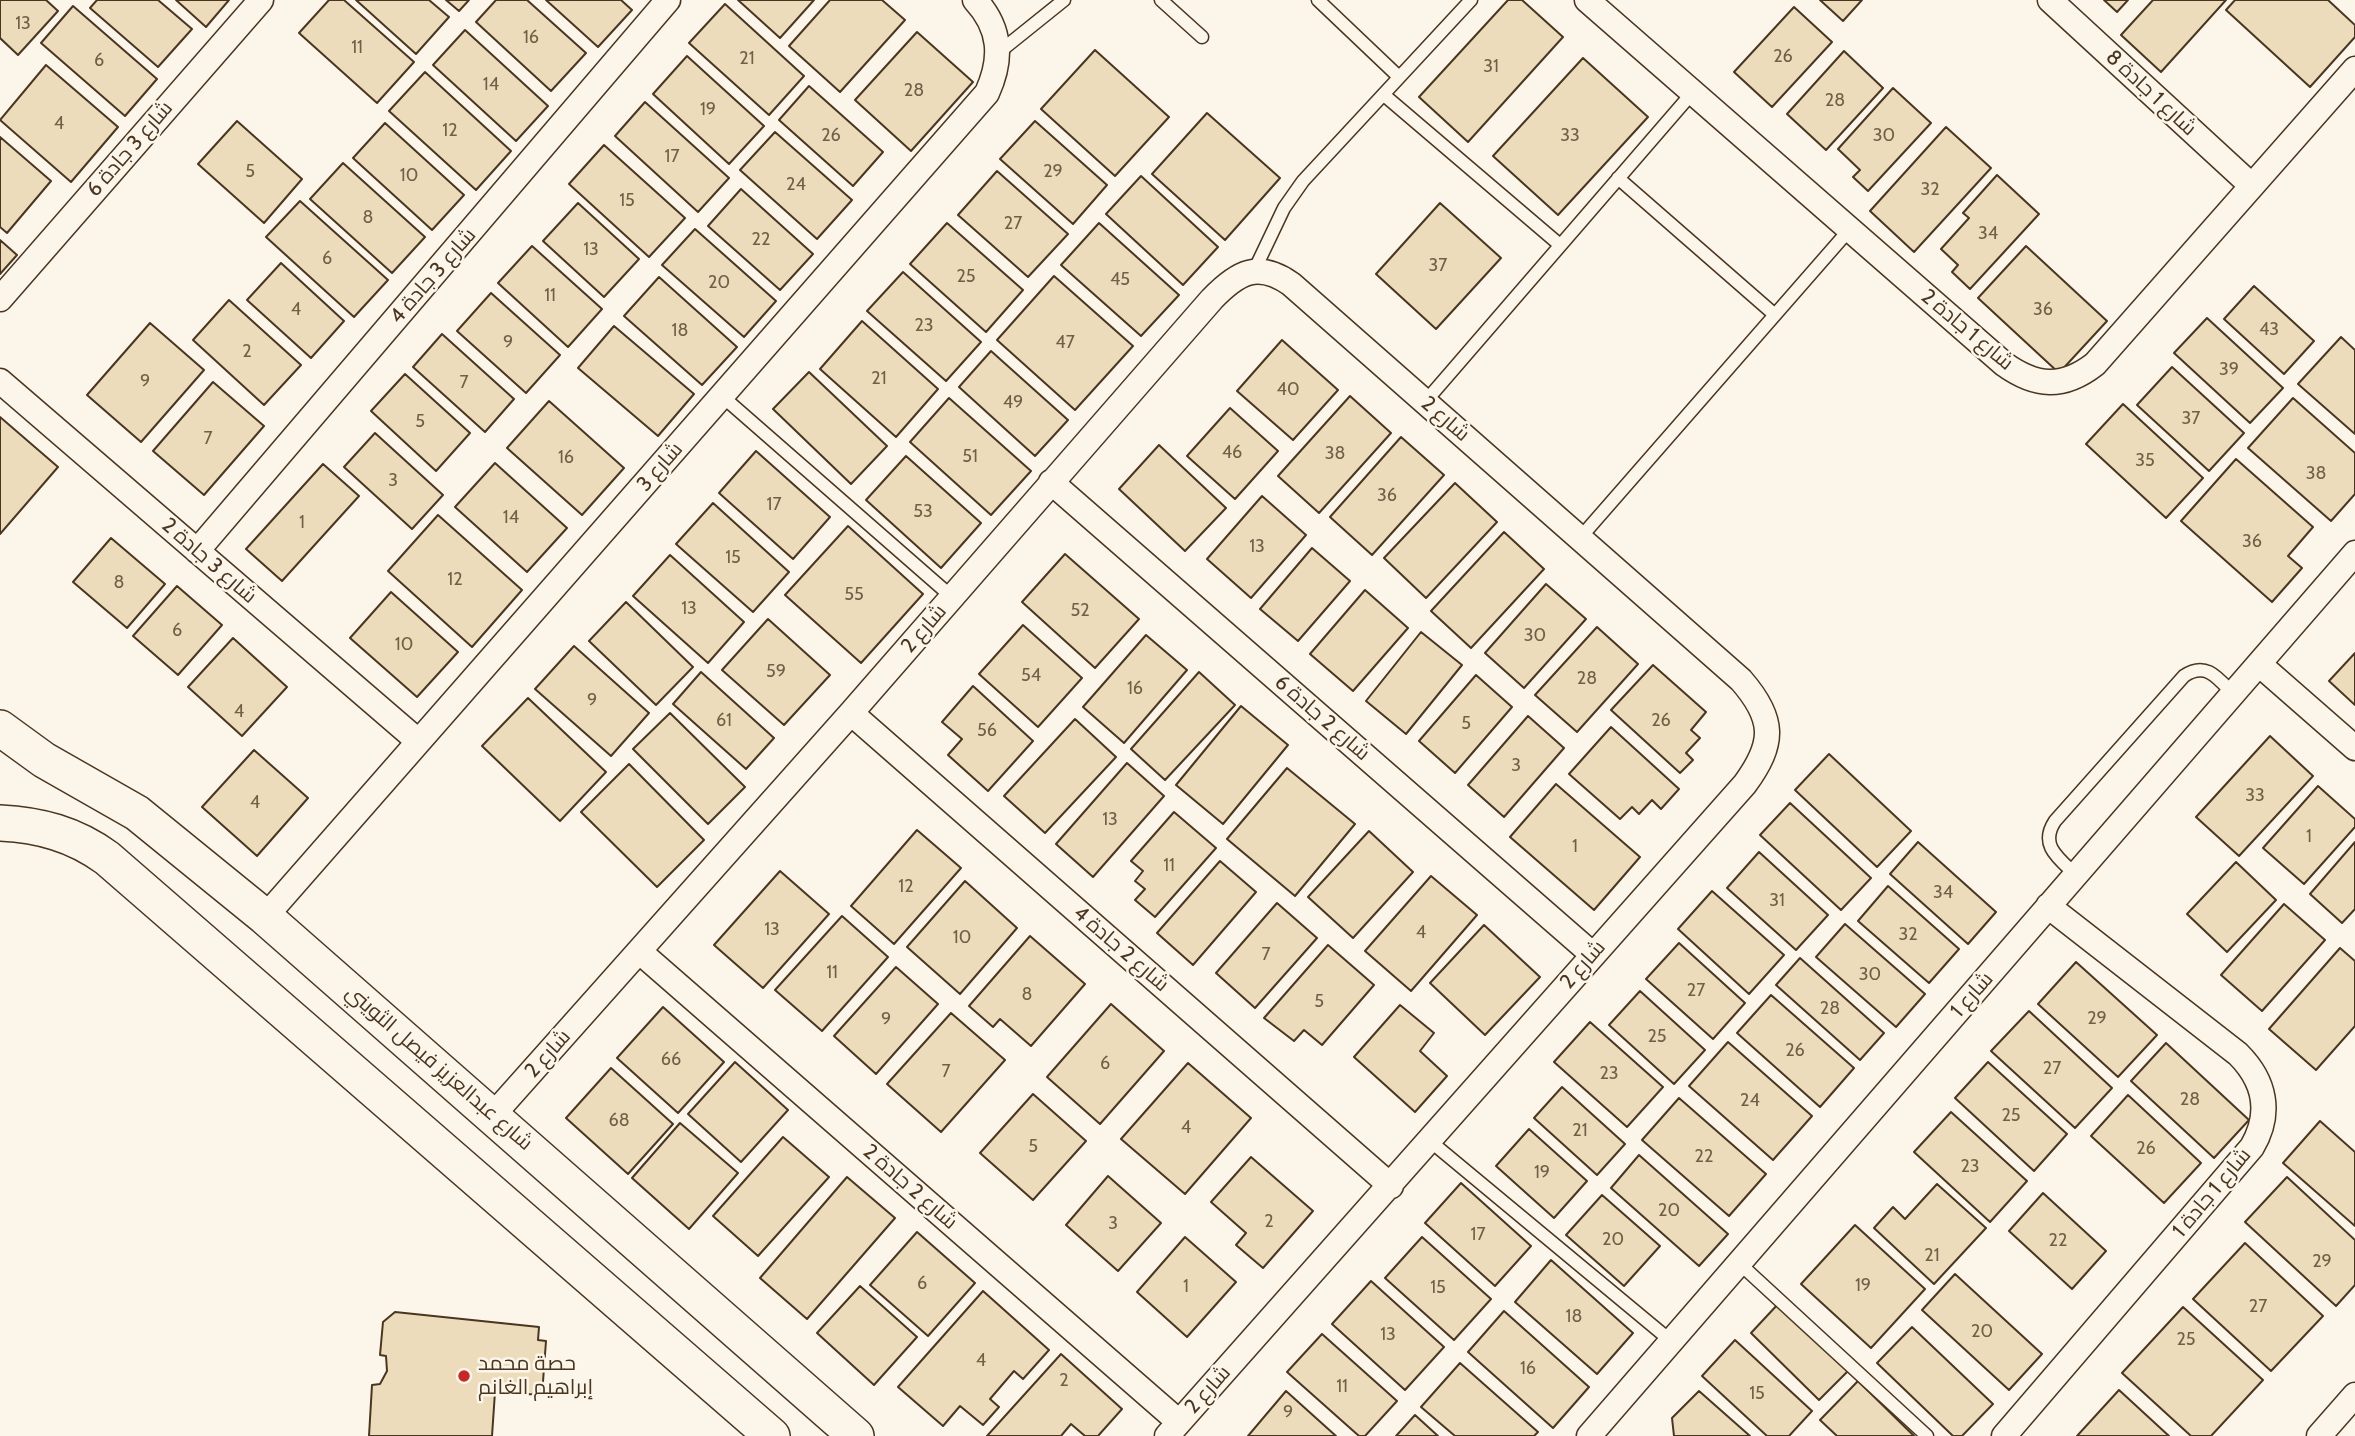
<!DOCTYPE html>
<html>
<head>
<meta charset="utf-8">
<style>
  body { margin:0 }
  canvas { display:block; background:#fbf6e9 }
</style>
</head>
<body>
<canvas width="2355" height="1436"></canvas>
<script>
const g = document.querySelector('canvas').getContext('2d');
g.lineJoin = 'round';
function paint(path, color) { g.fillStyle = color; g.fill(path, 'evenodd'); }
function strokePath(path, color, width, dash) { g.strokeStyle = color; g.lineWidth = width; g.lineCap = dash ? 'butt' : 'round'; g.setLineDash(dash || []); g.stroke(path); }
function drawText(font, color, halo, rows, align = 'center') {
  g.font = font + ' Cabin,Cairo,sans-serif'; g.lineWidth = 5; g.setLineDash([]); g.textBaseline = 'middle'; g.strokeStyle = halo; g.fillStyle = color; for (const [text, x, y, turn = 0] of rows) {
    g.save(); g.translate(x, y); g.rotate((+turn || 0) * Math.PI / 180); g.textAlign = isNaN(turn) ? turn : align; if (halo) g.strokeText(text, 0, 0); g.fillText(text, 0, 0); g.restore();
  }
}
const building = new Path2D(`
  M0 0H46L58 11 18 55 0 38Z
  M97 0H158L192 29 158 67 90 8Z
  M176 0H229L206 27Z
  M329 0H344L414 62 377 103 299 33Z
  M356 0H429L449 17 416 54Z
  M446 0H469L459 11Z
  M496 0H527L586 53 551 91 476 22Z
  M546 0H621L632 10 598 47Z
  M738 0H814L780 38Z
  M830 0H882L905 20 840 92 789 46Z
  M1508 0H1522L1563 37 1468 142 1419 97Z
  M1820 0H1862L1843 21Z
  M2104 0H2128L2117 12Z
  M2153 0H2226L2161 72 2121 35Z
  M2235 0H2328L2355 25V37L2310 87 2226 10Z
  M725 4 804 76 769 115 689 43Z
  M73 6 157 79 125 116 41 43Z
  M1794 7 1832 42 1772 107 1734 72Z
  M465 30 548 106 516 141 433 65Z
  M917 32 973 82 911 151 855 100Z
  M1095 50 1169 117 1115 176 1041 109Z
  M1844 51 1883 88 1826 150 1787 114Z
  M687 56 764 126 729 164 653 94Z
  M1583 58 1648 117 1558 215 1493 156Z
  M46 65 118 127 71 182 0 120Z
  M425 72 511 151 476 190 389 111Z
  M809 86 883 152 853 186 779 120Z
  M1893 88 1931 123 1868 191 1853 177 1860 170 1838 149Z
  M645 102 729 178 698 212 615 136Z
  M1207 113 1280 178 1225 240 1152 174Z
  M237 121 302 179 264 223 198 164Z
  M1035 121 1107 185 1073 224 1000 159Z
  M385 123 464 195 432 230 353 158Z
  M1946 127 1991 168 1914 252 1870 211Z
  M775 132 852 200 817 239 740 170Z
  M0 137 51 181 7 233 0 227Z
  M604 145 685 218 649 257 569 184Z
  M343 163 425 237 392 273 310 199Z
  M997 171 1068 234 1028 277 958 215Z
  M1997 175 2039 214 1970 289 1952 272 1958 265 1941 249 1969 218 1963 213Z
  M1141 176 1218 247 1183 285 1106 214Z
  M741 189 813 254 780 290 708 226Z
  M300 201 388 280 354 317 266 237Z
  M578 203 639 259 604 297 543 241Z
  M1440 203 1501 258 1436 329 1376 274Z
  M947 223 1023 290 986 332 910 264Z
  M1099 223 1179 295 1141 336 1061 265Z
  M695 229 776 301 744 337 662 265Z
  M0 240 17 255 0 274Z
  M532 246 602 309 568 347 498 283Z
  M2026 246 2107 321 2059 373 1978 298Z
  M281 263 344 321 311 358 247 300Z
  M903 272 981 342 946 381 867 311Z
  M1054 276 1133 346 1075 410 997 340Z
  M659 277 737 347 702 385 624 316Z
  M2254 286 2314 341 2284 374 2224 319Z
  M491 293 560 355 526 393 457 331Z
  M229 300 301 365 264 405 193 340Z
  M2207 318 2283 388 2250 423 2174 353Z
  M862 321 938 389 896 437 820 369Z
  M150 323 204 370 141 442 87 395Z
  M614 326 694 394 658 436 578 368Z
  M442 334 514 399 485 432 413 367Z
  M2341 337 2355 350V434L2298 384Z
  M1282 340 1338 390 1293 440 1237 391Z
  M991 351 1068 420 1035 456 959 387Z
  M2172 367 2244 433 2209 471 2137 405Z
  M809 372 887 446 851 484 773 409Z
  M405 374 470 433 436 471 371 411Z
  M213 382 264 426 204 495 153 451Z
  M1350 396 1391 433 1319 513 1278 476Z
  M949 398 1031 471 991 515 910 442Z
  M2293 398 2355 453V494L2331 521 2248 448Z
  M549 401 624 468 582 515 507 448Z
  M2123 404 2203 478 2166 518 2086 444Z
  M1230 408 1278 451 1235 499 1187 456Z
  M0 417 58 467 0 534Z
  M375 433 443 495 412 529 344 467Z
  M1401 437 1444 475 1372 555 1330 517Z
  M1159 445 1226 508 1185 551 1119 489Z
  M756 451 830 517 793 559 719 493Z
  M906 456 981 523 941 568 866 500Z
  M2236 459 2313 527 2288 556 2302 568 2272 602 2181 521Z
  M495 463 567 528 527 572 455 507Z
  M323 464 359 496 282 581 246 549Z
  M1455 483 1497 522 1426 598 1384 558Z
  M1262 496 1306 535 1251 598 1207 559Z
  M713 503 789 572 753 612 676 544Z
  M438 515 522 590 472 647 388 571Z
  M848 526 923 594 861 663 785 595Z
  M1504 532 1544 569 1471 648 1431 611Z
  M111 538 165 584 127 628 73 582Z
  M1312 548 1350 581 1298 641 1260 609Z
  M1065 554 1139 619 1095 668 1022 602Z
  M670 555 744 622 708 663 633 596Z
  M1546 584 1586 619 1524 688 1485 653Z
  M177 586 222 625 178 675 133 636Z
  M1365 590 1408 628 1353 691 1310 654Z
  M391 592 458 652 417 697 350 638Z
  M626 602 693 667 656 705 589 641Z
  M768 619 830 675 784 725 722 670Z
  M1023 625 1082 678 1038 727 979 674Z
  M1597 627 1638 664 1577 732 1535 695Z
  M1421 632 1462 665 1406 734 1366 701Z
  M1146 635 1187 670 1124 743 1083 707Z
  M233 638 287 687 242 736 188 687Z
  M574 646 649 713 611 756 535 689Z
  M2355 653V705L2329 681Z
  M1653 665 1706 712 1691 730 1700 738 1686 753 1693 760 1680 773 1611 710Z
  M701 672 774 738 746 769 673 704Z
  M1199 672 1235 705 1165 780 1131 749Z
  M1476 675 1512 707 1455 773 1419 741Z
  M973 686 1033 741 988 791 948 755 962 739 942 722Z
  M528 698 606 772 560 821 482 746Z
  M1241 706 1288 745 1223 824 1176 785Z
  M670 713 745 787 708 824 633 749Z
  M1528 716 1564 748 1504 817 1468 785Z
  M1075 719 1116 757 1045 833 1004 796Z
  M1611 727 1679 789 1661 809 1652 800 1639 814 1632 807 1620 819 1569 774Z
  M2270 736 2313 776 2239 856 2196 817Z
  M254 750 308 798 257 856 202 807Z
  M1829 754 1911 831 1877 867 1795 790Z
  M1127 763 1164 796 1093 877 1056 844Z
  M629 764 704 840 657 887 581 812Z
  M1287 768 1355 824 1295 896 1227 839Z
  M1556 784 1640 857 1594 910 1510 837Z
  M2318 786 2355 819V827L2304 884 2263 848Z
  M1790 803 1871 878 1841 910 1760 835Z
  M1174 812 1216 848 1155 917 1135 900 1145 889 1135 881 1143 871 1131 861Z
  M917 830 961 868 894 944 851 906Z
  M1369 831 1413 872 1353 938 1308 897Z
  M1918 842 1996 912 1968 944 1890 874Z
  M2355 842V909L2342 923 2310 894Z
  M1759 852 1828 915 1796 950 1727 888Z
  M1220 861 1256 892 1193 965 1157 933Z
  M2236 862 2276 900 2227 952 2187 914Z
  M780 871 829 914 763 988 714 945Z
  M1431 876 1477 915 1411 991 1365 951Z
  M965 881 1017 928 960 994 907 947Z
  M1888 886 1959 949 1929 983 1858 921Z
  M1712 891 1784 955 1749 994 1678 929Z
  M1277 903 1317 938 1255 1008 1216 973Z
  M2284 904 2325 940 2262 1011 2221 975Z
  M842 916 888 957 822 1031 775 990Z
  M1845 924 1925 994 1896 1027 1816 957Z
  M1484 925 1540 977 1485 1035 1430 983Z
  M1030 936 1085 984 1031 1046 1000 1019 993 1027 969 1006Z
  M1679 943 1745 1003 1713 1039 1646 979Z
  M1328 945 1374 985 1322 1045 1304 1030 1294 1041 1264 1018Z
  M2340 948 2355 961V1026L2316 1070 2269 1029Z
  M1800 958 1884 1033 1860 1060 1776 985Z
  M2076 962 2157 1035 2118 1077 2038 1004Z
  M896 967 938 1004 876 1074 834 1036Z
  M1640 991 1705 1050 1674 1084 1609 1025Z
  M1771 995 1854 1068 1820 1107 1737 1033Z
  M1111 1004 1164 1051 1100 1124 1047 1077Z
  M1400 1005 1434 1033 1420 1051 1447 1076 1415 1112 1354 1057Z
  M663 1007 724 1062 678 1113 617 1058Z
  M2029 1011 2112 1088 2075 1128 1991 1051Z
  M951 1013 1005 1060 941 1132 887 1084Z
  M1590 1022 1663 1087 1627 1127 1554 1062Z
  M1728 1042 1812 1116 1773 1160 1689 1086Z
  M2166 1043 2249 1120 2214 1158 2131 1081Z
  M735 1062 788 1110 741 1162 688 1114Z
  M1988 1062 2067 1134 2034 1171 1955 1098Z
  M1188 1063 1251 1118 1185 1194 1121 1139Z
  M611 1068 673 1124 628 1174 566 1118Z
  M1562 1087 1625 1144 1597 1175 1534 1118Z
  M1033 1094 1086 1141 1033 1200 980 1153Z
  M2128 1095 2201 1163 2164 1203 2091 1136Z
  M1679 1098 1766 1174 1729 1216 1642 1140Z
  M1951 1112 2027 1181 1990 1222 1914 1152Z
  M2320 1121 2355 1152V1226L2283 1163Z
  M680 1123 738 1173 689 1229 632 1178Z
  M1529 1129 1587 1181 1554 1218 1496 1166Z
  M783 1137 829 1177 758 1256 713 1216Z
  M1639 1155 1728 1234 1699 1266 1611 1188Z
  M1251 1157 1313 1211 1263 1268 1236 1245 1246 1233 1211 1202Z
  M1108 1176 1161 1223 1118 1271 1066 1225Z
  M847 1177 895 1218 807 1319 760 1278Z
  M2287 1177 2355 1240V1285L2336 1306 2245 1222Z
  M1461 1183 1531 1246 1495 1286 1425 1223Z
  M1937 1184 1986 1228 1934 1284 1874 1228 1893 1207 1905 1219Z
  M2043 1193 2106 1251 2072 1289 2009 1231Z
  M1602 1195 1660 1246 1624 1286 1566 1235Z
  M1855 1225 1925 1289 1871 1348 1801 1284Z
  M917 1232 975 1283 928 1336 870 1285Z
  M1185 1237 1236 1282 1187 1337 1137 1292Z
  M1422 1237 1491 1299 1454 1340 1385 1278Z
  M2245 1243 2323 1316 2271 1371 2193 1299Z
  M1551 1260 1633 1333 1597 1374 1515 1302Z
  M1955 1274 2042 1354 2009 1390 1922 1310Z
  M1371 1281 1444 1347 1405 1390 1332 1324Z
  M860 1286 917 1337 874 1385 817 1333Z
  M983 1291 1049 1350 1023 1379 1014 1371 990 1399 999 1407 983 1425 960 1406 943 1426 898 1387Z
  M1779 1303 1848 1371 1819 1400 1751 1333Z
  M2183 1307 2263 1380 2211 1436H2191L2122 1373Z
  M1504 1311 1589 1387 1553 1428 1468 1352Z
  M395 1312 539 1327 538 1340 546 1341 542 1395 495 1392 492 1436H369L372 1385 380 1384 387 1371 386 1356 380 1355 383 1322Z
  M1912 1327 1993 1404 1962 1436H1953L1877 1363Z
  M1322 1334 1397 1401 1365 1436H1359L1287 1372Z
  M1735 1340 1812 1411 1789 1436H1767L1702 1376Z
  M1061 1354 1122 1409 1098 1436H1085L1071 1424 1061 1436H987Z
  M1460 1363 1538 1432 1534 1436H1455L1421 1407Z
  M1858 1381 1914 1436H1837L1820 1420Z
  M2119 1390 2169 1436H2077Z
  M1286 1391 1336 1436H1248Z
  M1699 1391 1750 1436H1674L1672 1418Z
  M1415 1415 1438 1436H1396Z`);
const lane = new Path2D(`
  M1161 0 1202 37
  M1318 0 1399 77
  M998 53 1064 0
  M1384 95 1560 245
  M1618 178 1775 315
  M1254 271 1284 208 1303 181 1471 0
  M722 396 952 597
  M1425 402 1693 92
  M1580 538 1850 229
  M2076 875C2058 858 2039 845 2055 821L2184 676C2206 661 2218 678 2233 694
  M1430 1141 1671 1341
  M1739 1263 1927 1436`);
const street = new Path2D(`
  M1587 0 2004 364C2036 387 2063 389 2095 364L2355 69
  M2050 0 2252 186
  M0 299 261 0
  M0 381 418 741
  M1051 482 1592 954
  M197 551 668 0
  M2259 664 2355 748
  M851 713 1391 1186
  M265 917 987 93C1003 58 1001 28 975 0
  M640 952 1179 1422
  M493 1115 851 713 1212 299C1238 272 1258 261 1291 284L1741 680C1775 719 1775 743 1745 784L1167 1436
  M1589 1436 2355 553
  M2004 1436 2252 1147C2272 1113 2265 1081 2238 1054L2048 906
  M2319 1436 2355 1395`);
const secondary = new Path2D(`
  M0 728 44 760 137 813 265 917 856 1436
  M0 823C40 825 74 834 107 858L772 1436`);
const markers = [
  [464,1376,7,"#c62828"]
];
const numberNames = [
  ["13",23,24],
  ["16",531,38],
  ["11",357,48],
  ["26",1783,57],
  ["21",747,59],
  ["6",99,61],
  ["31",1491,67],
  ["14",491,85],
  ["28",914,91],
  ["28",1835,101],
  ["19",708,110],
  ["4",59,124],
  ["12",450,131],
  ["26",831,136],
  ["33",1570,136],
  ["30",1884,136],
  ["17",672,157],
  ["5",250,172],
  ["29",1053,172],
  ["10",409,176],
  ["24",796,185],
  ["32",1930,190],
  ["15",627,201],
  ["8",368,218],
  ["27",1013,224],
  ["34",1988,234],
  ["22",761,240],
  ["13",591,250],
  ["6",327,259],
  ["37",1438,266],
  ["25",966,277],
  ["45",1120,280],
  ["20",719,283],
  ["11",550,296],
  ["4",296,310],
  ["36",2043,310],
  ["23",924,326],
  ["43",2269,330],
  ["18",680,331],
  ["9",508,343],
  ["47",1065,343],
  ["2",247,352],
  ["39",2229,370],
  ["21",879,379],
  ["9",145,382],
  ["7",464,383],
  ["40",1288,390],
  ["49",1013,403],
  ["37",2191,419],
  ["5",420,422],
  ["7",208,439],
  ["46",1232,453],
  ["38",1335,454],
  ["51",970,457],
  ["16",566,458],
  ["35",2145,461],
  ["38",2316,474],
  ["3",393,481],
  ["36",1387,496],
  ["17",774,505],
  ["53",923,512],
  ["14",511,518],
  ["1",302,523],
  ["36",2252,542],
  ["13",1257,547],
  ["15",733,558],
  ["12",455,580],
  ["8",119,583],
  ["55",854,595],
  ["13",689,609],
  ["52",1080,611],
  ["6",177,631],
  ["30",1535,636],
  ["10",404,645],
  ["59",776,672],
  ["54",1031,676],
  ["28",1587,679],
  ["16",1135,689],
  ["9",592,701],
  ["4",239,712],
  ["61",724,721],
  ["26",1661,721],
  ["5",1466,724],
  ["56",987,731],
  ["3",1516,766],
  ["33",2255,796],
  ["4",255,803],
  ["13",1110,820],
  ["1",2309,837],
  ["1",1575,847],
  ["11",1169,866],
  ["12",906,887],
  ["34",1943,893],
  ["31",1777,901],
  ["13",772,930],
  ["4",1421,933],
  ["32",1908,935],
  ["10",962,938],
  ["7",1266,955],
  ["11",832,973],
  ["30",1870,975],
  ["27",1696,991],
  ["8",1027,995],
  ["5",1319,1002],
  ["28",1830,1009],
  ["29",2097,1019],
  ["9",886,1020],
  ["25",1657,1037],
  ["26",1795,1051],
  ["66",671,1060],
  ["6",1105,1064],
  ["27",2052,1069],
  ["7",946,1072],
  ["23",1609,1074],
  ["28",2190,1100],
  ["24",1750,1101],
  ["25",2011,1116],
  ["68",619,1121],
  ["4",1186,1128],
  ["21",1580,1131],
  ["5",1033,1147],
  ["26",2146,1149],
  ["22",1704,1157],
  ["23",1970,1167],
  ["19",1542,1173],
  ["20",1669,1211],
  ["2",1269,1222],
  ["3",1113,1224],
  ["17",1478,1235],
  ["20",1613,1240],
  ["22",2058,1241],
  ["21",1932,1256],
  ["29",2322,1262],
  ["6",922,1284],
  ["19",1863,1286],
  ["1",1186,1287],
  ["15",1438,1288],
  ["27",2258,1307],
  ["18",1574,1317],
  ["20",1982,1332],
  ["13",1388,1335],
  ["25",2186,1340],
  ["4",981,1361],
  ["16",1528,1369],
  ["2",1064,1381],
  ["11",1342,1387],
  ["15",1757,1394],
  ["9",1288,1413]
];
const streetNames = [
  ["شارع 1 جادة 8",2151,93,43],
  ["شارع 3 جادة 6",130,149,-49],
  ["شارع 3 جادة 4",433,276,-49],
  ["شارع 1 جادة 2",1967,330,40],
  ["شارع 2",1445,419,41],
  ["شارع 3",660,467,-49],
  ["شارع 3 جادة 2",209,561,41],
  ["شارع 2",924,629,-49],
  ["شارع 2 جادة 6",1322,718,41],
  ["شارع 2 جادة 4",1121,949,41],
  ["شارع 2",1583,965,-49],
  ["شارع 1",1972,995,-49],
  ["شارع 2",548,1054,-48],
  ["شارع عبدالعزيز فيصل الثويني",439,1068,41],
  ["شارع 2 جادة 2",910,1187,41],
  ["شارع 1 جادة 1",2212,1193,-50],
  ["شارع 2",1208,1390,-48]
];
const poiNames = [
  ["حصة محمد",478,1364],
  ["إبراهيم الغانم",478,1388]
];
paint(building, '#ecdcbc');
strokePath(building, '#4a3520', 2);
strokePath(lane, '#4a3520', 15);
strokePath(street, '#4a3520', 27);
strokePath(secondary, '#4a3520', 38);
strokePath(lane, '#fbf6e9', 12);
strokePath(street, '#fbf6e9', 24);
strokePath(secondary, '#fbf6e9', 35);
for (const [x, y, r, color] of markers) { const dot = new Path2D(); dot.arc(x, y, r, 0, 2 * Math.PI); g.fillStyle = color; g.fill(dot); strokePath(dot, '#fbf6e9', 2.5); }
drawText('18px', '#725f47', null, numberNames);
drawText('21px', '#4a3520', '#fbf6e9', streetNames);
drawText('21px', '#4a3520', '#fbf6e9', poiNames, 'left');
</script>
</body>
</html>
